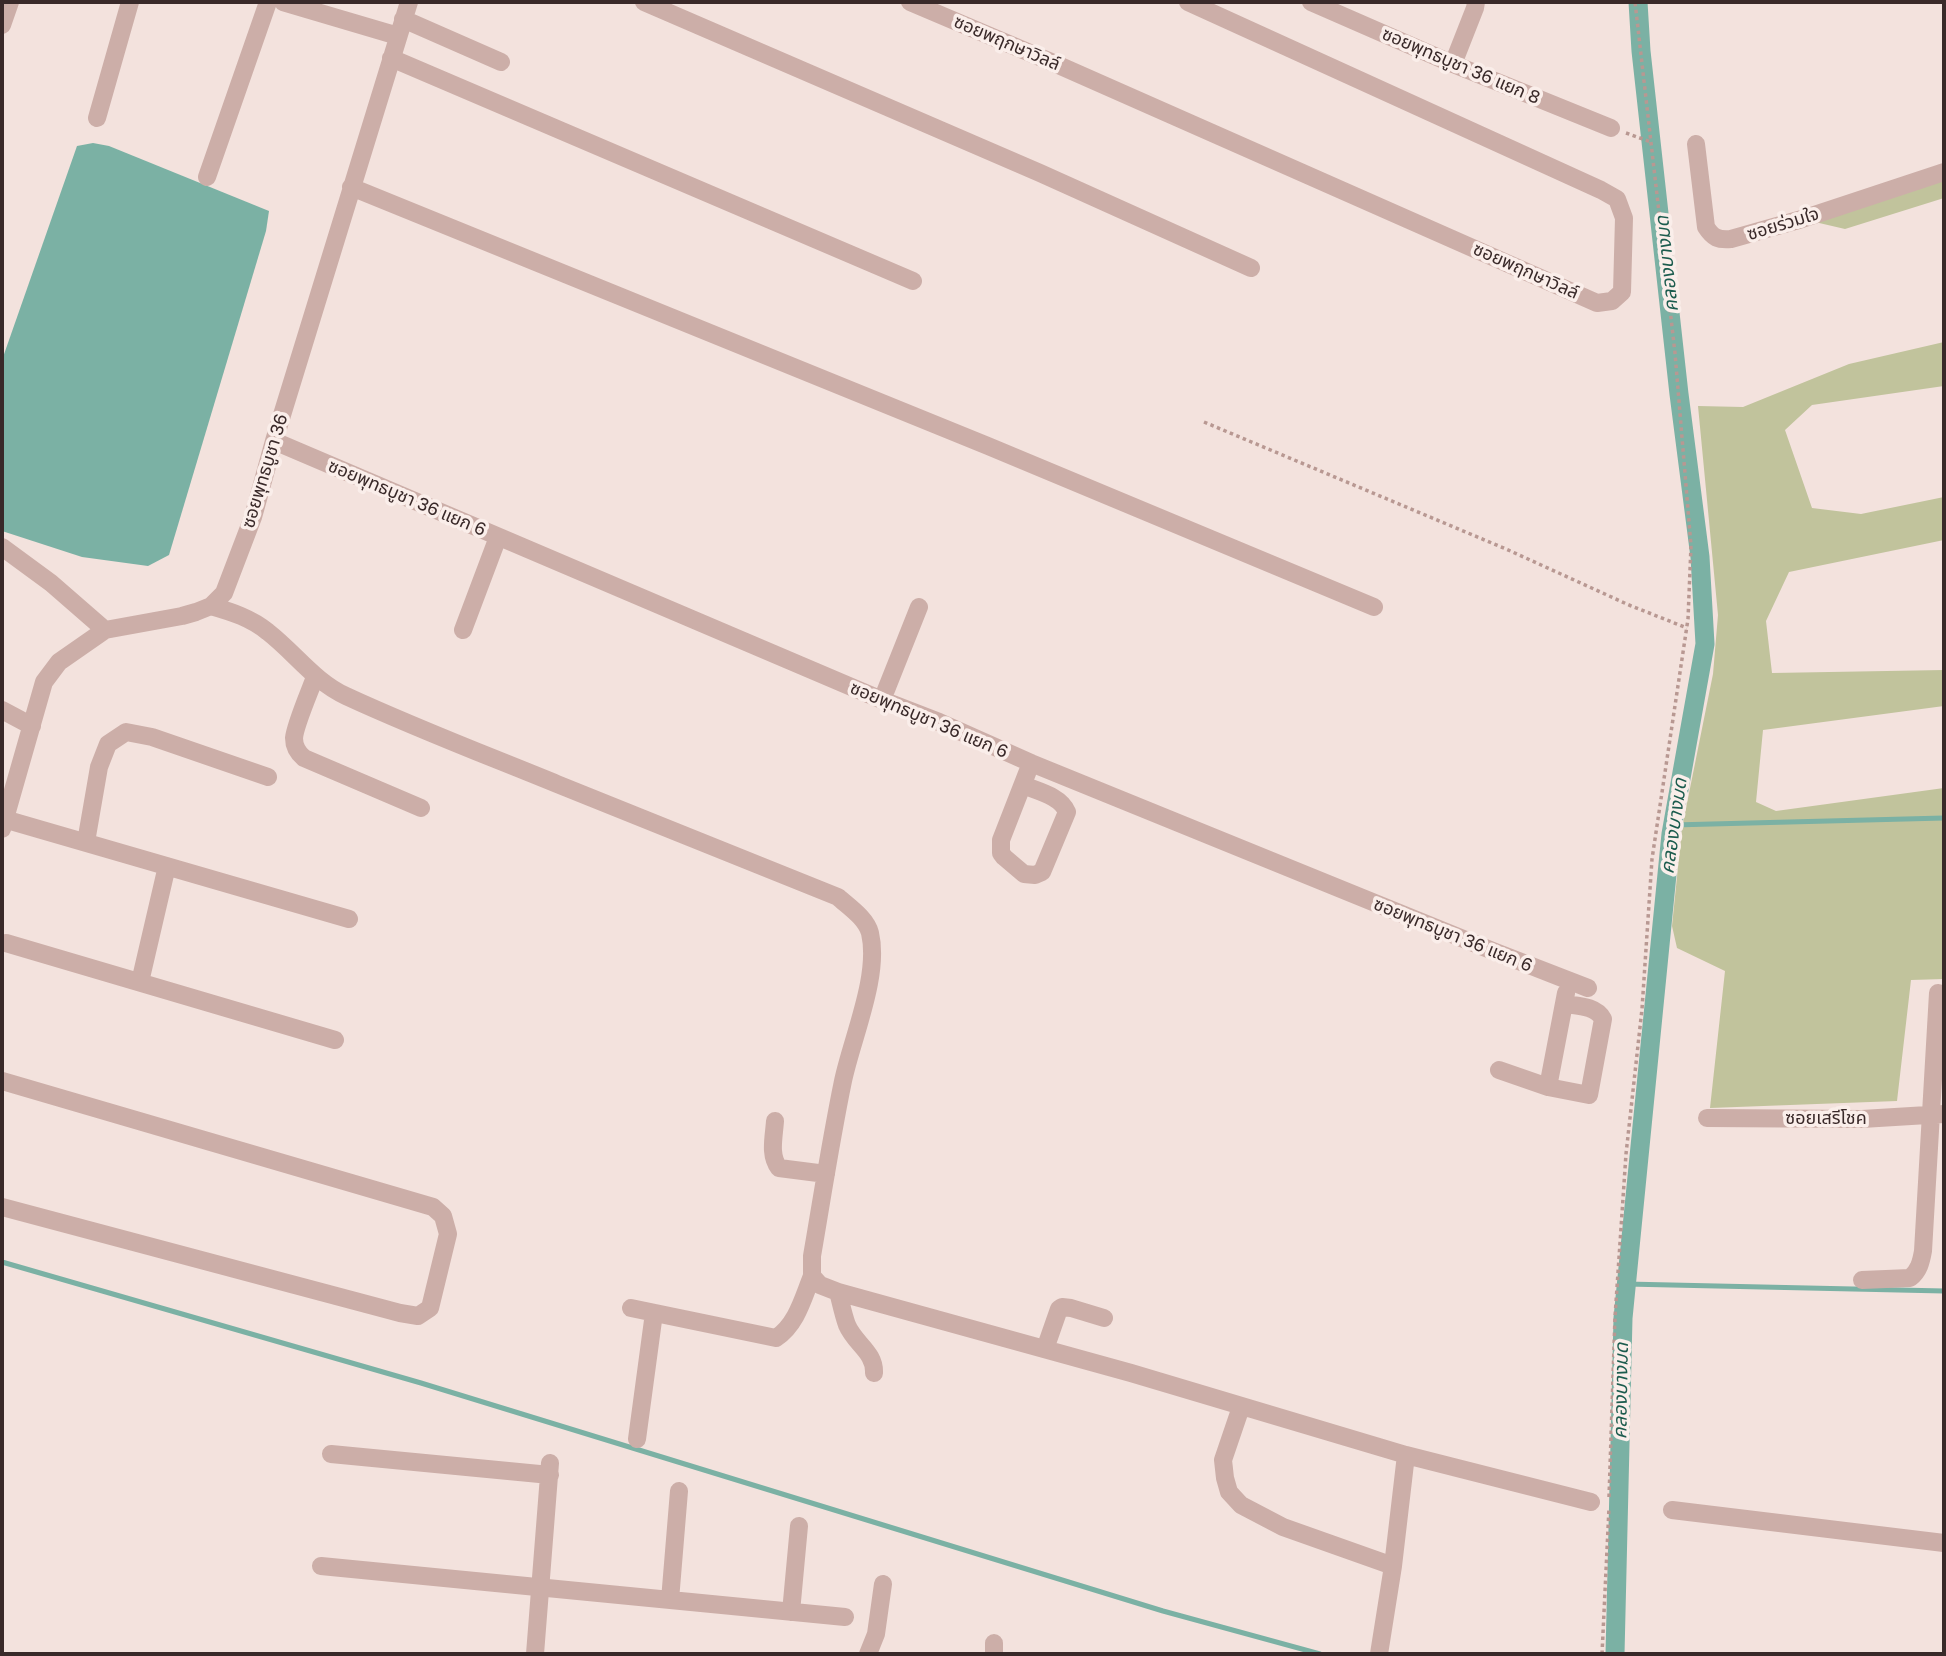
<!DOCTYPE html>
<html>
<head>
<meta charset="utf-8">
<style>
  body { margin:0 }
  #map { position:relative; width:1946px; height:1656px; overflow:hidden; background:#f3e2dd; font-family:"Golos Text",sans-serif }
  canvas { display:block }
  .frame { position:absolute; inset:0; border:4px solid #392929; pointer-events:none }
</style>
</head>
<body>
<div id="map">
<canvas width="1946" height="1656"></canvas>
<div class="frame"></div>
</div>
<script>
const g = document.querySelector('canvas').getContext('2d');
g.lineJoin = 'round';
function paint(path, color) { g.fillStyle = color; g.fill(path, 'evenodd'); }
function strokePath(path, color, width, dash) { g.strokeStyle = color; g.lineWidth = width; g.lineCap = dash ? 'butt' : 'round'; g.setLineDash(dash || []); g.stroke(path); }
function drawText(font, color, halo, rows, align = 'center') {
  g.font = font + ' "Golos Text","Noto Sans Thai",sans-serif'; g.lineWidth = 7; g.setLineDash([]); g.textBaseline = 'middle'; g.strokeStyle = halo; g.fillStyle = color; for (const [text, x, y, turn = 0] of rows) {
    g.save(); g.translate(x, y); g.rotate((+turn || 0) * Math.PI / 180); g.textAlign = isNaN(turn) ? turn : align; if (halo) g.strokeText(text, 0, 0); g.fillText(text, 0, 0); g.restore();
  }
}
const green = new Path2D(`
  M1944 179V198L1845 229 1802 219Z
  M1944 342V386L1812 405 1785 430 1812 508 1861 514 1944 497V540L1789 572 1766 621 1772 673 1944 670V706L1763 730 1756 802 1776 811 1944 788V979L1911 980 1897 1101 1710 1108 1725 971 1677 948 1672 926 1682 828 1713 674 1718 615 1698 406 1743 407 1849 364Z`);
const water = new Path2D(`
  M93 143 109 146 269 211 266 231 169 555 148 566 82 557 2 531V360L77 146Z`);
const stream = new Path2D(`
  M1673 825 1944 818
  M2 1262 421 1383 1163 1611 1320 1654
  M1626 1284 1944 1291`);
const canal = new Path2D(`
  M1615 1654 1623 1318 1671 834 1705 644 1700 557 1679 394 1641 51 1638 2`);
const path = new Path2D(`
  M1626 133 1651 142
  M1204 422 1506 549 1629 605 1687 628
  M1609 1497 1615 1317 1626 1154 1642 1009 1652 859 1688 619 1691 546 1675 353 1635 2
  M1602 1654 1609 1508`);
const minor = new Path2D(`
  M283 2 398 36
  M644 2 1040 173 1251 268
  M910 2 1056 64 1597 303 1612 301 1622 292 1624 218 1617 199 1601 190 1188 2
  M1311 2 1453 64 1611 128
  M403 19 501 62
  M2 25 10 2
  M391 58 913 281
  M1453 64 1475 8 1476 2
  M97 118 130 2
  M1696 144 1706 227C1713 238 1718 240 1731 239L1802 219 1944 172
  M207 177 268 2
  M351 187 988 446 1374 607
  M274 441 882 700 939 722 1031 763 1493 951 1588 988
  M2 547 51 583 105 630
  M211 606C232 612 251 618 268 632 295 653 315 682 346 696 415 728 486 755 557 784 651 822 745 859 838 897 849 907 866 918 870 933 880 976 852 1038 843 1081 831 1139 822 1198 812 1256V1276L820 1285 838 1292 1131 1373 1406 1455 1591 1502
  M463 630 498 537
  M315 677C310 691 295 725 294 738 294 747 298 753 304 758L421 808
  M882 700 919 607
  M2 710 32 726
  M1023 785C1037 791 1061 796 1067 812L1042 872 1035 875 1024 874 1004 857 1001 853V840L1031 763
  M4 819 349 919
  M2 829 44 682 59 662 105 630 182 616 196 612 211 606 224 593 253 517 274 441 409 2
  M86 842 99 767 108 744 126 732 152 737 268 777
  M6 943 335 1040
  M140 982 167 866
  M1499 1070 1548 1087 1566 993
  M2 1081 433 1207 443 1216 448 1234 430 1308 418 1316 400 1313 2 1207
  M1548 1087 1589 1095 1603 1019C1596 1006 1578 1006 1565 1004
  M1707 1118 1862 1119 1944 1114
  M775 1121C774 1137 769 1155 779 1168L826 1174
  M1862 1280 1910 1278C1919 1271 1921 1262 1923 1251L1938 993
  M838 1292C841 1303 843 1314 847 1325 855 1344 875 1352 874 1373
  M631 1308 776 1338C797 1324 803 1298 812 1276
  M1045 1349 1059 1309 1062 1307 1071 1308 1104 1318
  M1241 1407 1223 1460 1225 1478 1229 1492 1241 1505 1283 1527 1393 1566
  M637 1439 654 1313
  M331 1454 550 1475
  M1672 1510 1944 1543
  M321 1566 845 1617
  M670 1600 679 1491
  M791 1612 799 1526
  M994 1643V1654
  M535 1654 550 1463
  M868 1654 876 1634 883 1584
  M1379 1654 1393 1566 1406 1455`);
const streetNames = [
  ["ซอยพฤกษาวิลล์",1007,43,23],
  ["ซอยพุทธบูชา 36 แยก 8",1461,66,23],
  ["ซอยร่วมใจ",1783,224,-17],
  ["ซอยพฤกษาวิลล์",1526,271,24],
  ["ซอยพุทธบูชา 36",265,471,-73],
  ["ซอยพุทธบูชา 36 แยก 6",407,498,23],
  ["ซอยพุทธบูชา 36 แยก 6",929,720,23],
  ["ซอยพุทธบูชา 36 แยก 6",1453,935,22],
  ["ซอยเสรีโชค",1826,1118]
];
const waterNames = [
  ["คลองบางมด",1667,264,-96],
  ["คลองบางมด",1674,826,-82],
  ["คลองบางมด",1621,1391,-89]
];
paint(green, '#c1c39c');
paint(water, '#7bb1a4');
strokePath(stream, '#7bb1a4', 5);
strokePath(canal, '#7bb1a4', 19);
strokePath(path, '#b89892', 3.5, [3.5, 3.5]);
strokePath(minor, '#ccaea8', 18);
drawText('18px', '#392929', '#faeeea', streetNames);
drawText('italic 19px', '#1c5c4e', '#faeeea', waterNames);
</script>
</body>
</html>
